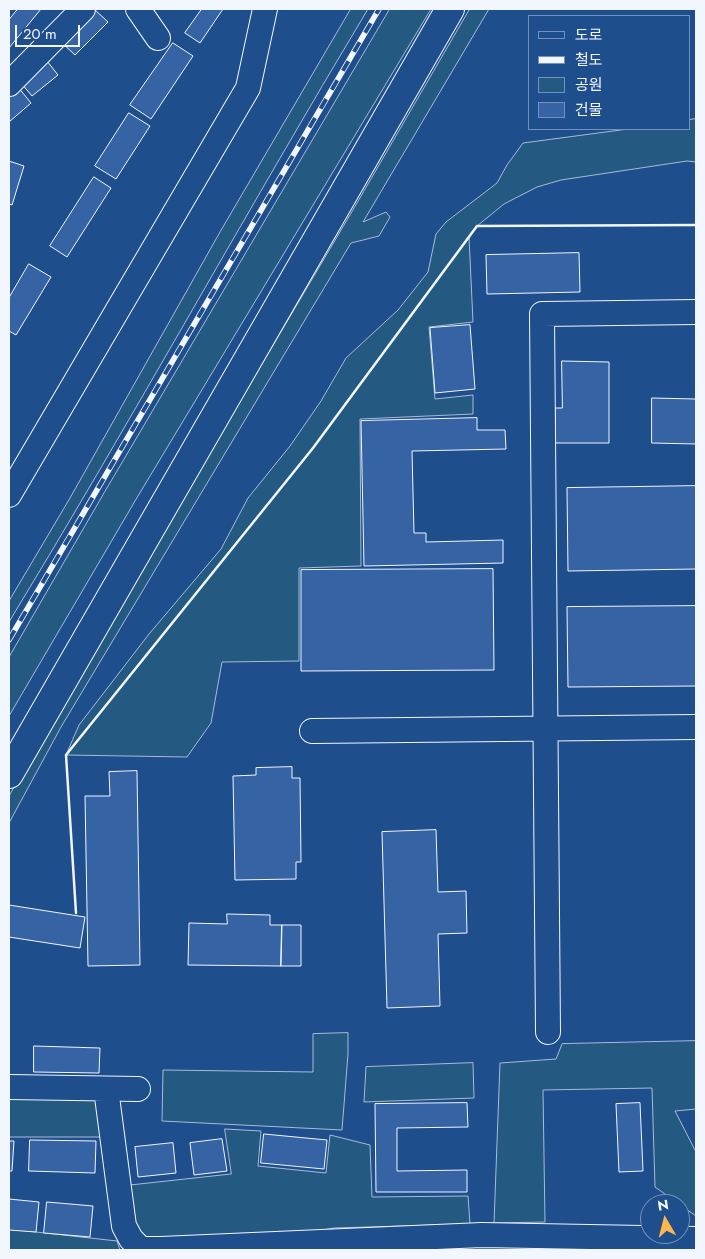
<!DOCTYPE html>
<html>
<head>
<meta charset="utf-8">
<style>
  body { margin:0 }
  #map { position:relative; width:705px; height:1259px; overflow:hidden; background:#1f4e8c; font-family:Jost,"Noto Sans KR",sans-serif }
  canvas { display:block }
  .frame { position:absolute; inset:0; border:10px solid #f2f6ff; pointer-events:none }
  .legend { position:absolute; left:528px; top:15px; width:162px; height:115px; box-sizing:border-box; background:#1f4e8c; border:1px solid #7391ba; margin:0; padding:6px 9px; list-style:none; font-size:15px; color:#f2f6ff }
  .legend li { display:flex; align-items:center; gap:10px; height:25px }
  .legend b { width:25px; border:1px solid #7391ba }
  .north { position:absolute; left:640px; top:1194px; width:50px; height:50px; box-sizing:border-box; background:#1f4e8c; border:1px solid #7391ba; border-radius:50%; rotate:352deg; font-size:14px; font-weight:700; line-height:20px; text-align:center; color:#f2f6ff }
  .north::after { content:''; display:block; margin:auto; width:18px; height:22px; background:#ffb74d; clip-path:polygon(50% 0,100% 100%,50% 72%,0 100%) }
  .scale { position:absolute; left:15px; top:25px; width:65px; height:22px; box-sizing:border-box; border:2px solid #f2f6ff; border-top:0; padding-left:6px; font-size:15px; line-height:18px; white-space:nowrap; color:#f2f6ff; -webkit-text-stroke:4px #1f4e8c; paint-order:stroke }
</style>
</head>
<body>
<div id="map">
<canvas width="705" height="1259"></canvas>
<div class="frame"></div>
<ul class="legend">
<li><b style="height:6px;background:#1f4e8c"></b>도로</li>
<li><b style="height:6px;background:#f2f6ff"></b>철도</li>
<li><b style="height:14px;background:#245a82"></b>공원</li>
<li><b style="height:14px;background:#3563a3"></b>건물</li>
</ul>
<div class="north">N</div>
<div class="scale">20 m</div>
</div>
<script>
const g = document.querySelector('canvas').getContext('2d');
g.lineJoin = 'round';
function paint(path, color) { g.fillStyle = color; g.fill(path, 'evenodd'); }
function strokePath(path, color, width, dash) { g.strokeStyle = color; g.lineWidth = width; g.lineCap = dash ? 'butt' : 'round'; g.setLineDash(dash || []); g.stroke(path); }
const green = new Path2D(`
  M351 9H368C246 212 132 420 9 622V601L70 498 220 232Z
  M390 9H431L135 501 9 716V657L104 493Z
  M470 9H489L363 222 386 212 390 217 379 236 351 243 61 727 9 823V796L53 717 350 215Z
  M696 119V162L687 161 561 180 537 187 504 204 477 226 469 237 473 322 429 327 435 399 473 395V414L360 419 361 566 299 568V661L222 662 211 723 187 757 66 755 79 725 149 634 221 549 248 498 290 446 321 401 346 358 398 310 428 272 436 234 446 222 497 183 507 165 523 143 628 129H689V120Z
  M348 1033V1054L342 1130 162 1121 163 1070 313 1072V1034Z
  M696 1041V1109L675 1111 696 1152V1216L655 1187 652 1088 543 1090 545 1222 494 1223 500 1063 556 1059 562 1044Z
  M473 1063 474 1098 364 1102 366 1067Z
  M9 1098H101L103 1137H9Z
  M225 1129 261 1131 258 1166 326 1173 330 1135 370 1145 372 1197 468 1196 470 1224 334 1228 283 1237 150 1241 137 1235 130 1185 231 1174Z
  M9 1229 117 1241 120 1250H9Z`);
const building = new Path2D(`
  M18 9H41L9 48V20Z
  M94 9 108 22 75 55 60 41Z
  M202 9H223L200 43 185 33Z
  M173 43 193 56 151 119 130 105Z
  M47 61 58 75 32 96 21 83Z
  M18 87 31 103 9 122V95Z
  M129 113 150 126 116 179 95 166Z
  M9 161 24 166 12 205 9 204Z
  M94 177 111 188 67 257 50 246Z
  M579 253 580 292 487 294 486 255Z
  M29 264 51 277 16 335 9 331V298Z
  M470 325 475 389 435 393 430 328Z
  M562 361 609 362V443H555V408H562Z
  M652 398 696 399V444L652 443Z
  M477 418V430H505L506 449 412 451 414 533H426V542L503 540V563L364 566 361 421Z
  M696 486V569L568 571 567 488Z
  M493 569 494 670 301 671V570Z
  M696 606V686L568 687 567 607Z
  M292 767V778H300L301 862H296V879L235 880 233 776 256 775V768Z
  M137 771 140 965 88 966 85 796H110L109 772Z
  M436 830 438 892 466 891 467 933 438 934 440 1006 387 1008 382 832Z
  M9 905 85 917 80 948 9 937Z
  M227 914 270 915V925H282L281 966 188 965 189 923 227 924Z
  M282 925H301V966H281Z
  M34 1046 100 1048 99 1073 34 1072Z
  M467 1103 468 1127 397 1128V1171L467 1170V1192H376L375 1104Z
  M640 1103 643 1171 619 1172 616 1104Z
  M264 1134 327 1140 324 1169 261 1163Z
  M222 1139 227 1171 194 1175 190 1143Z
  M30 1140 96 1141 95 1173 29 1171Z
  M9 1141H14L12 1171H9Z
  M173 1143 176 1173 138 1177 135 1147Z
  M9 1199 39 1202 36 1232 9 1230Z
  M47 1202 93 1206 90 1237 44 1233Z`);
const minor = new Path2D(`
  M138 9 158 38
  M9 84 83 9
  M9 495 248 88 265 9
  M312 731 696 727
  M548 1032 542 314 696 312
  M9 1087 138 1089
  M106 1089 124 1226 131 1239 141 1249H161L482 1235 696 1239`);
const major = new Path2D(`
  M9 774 450 9`);
const rail = new Path2D(`
  M9 640 379 9`);
const wall = new Path2D(`
  M76 913 66 755 313 448 477 226 696 225`);
paint(green, '#245a82');
strokePath(green, '#a8bbd7', 1);
paint(building, '#3563a3');
strokePath(building, '#f2f6ff', 1);
strokePath(minor, '#f2f6ff', 26);
strokePath(major, '#f2f6ff', 30);
strokePath(minor, '#1f4e8c', 24);
strokePath(major, '#1f4e8c', 28);
strokePath(rail, '#f2f6ff', 5.5);
strokePath(rail, '#1f4e8c', 4, [11]);
strokePath(wall, '#f2f6ff', 2.5);
</script>
</body>
</html>
